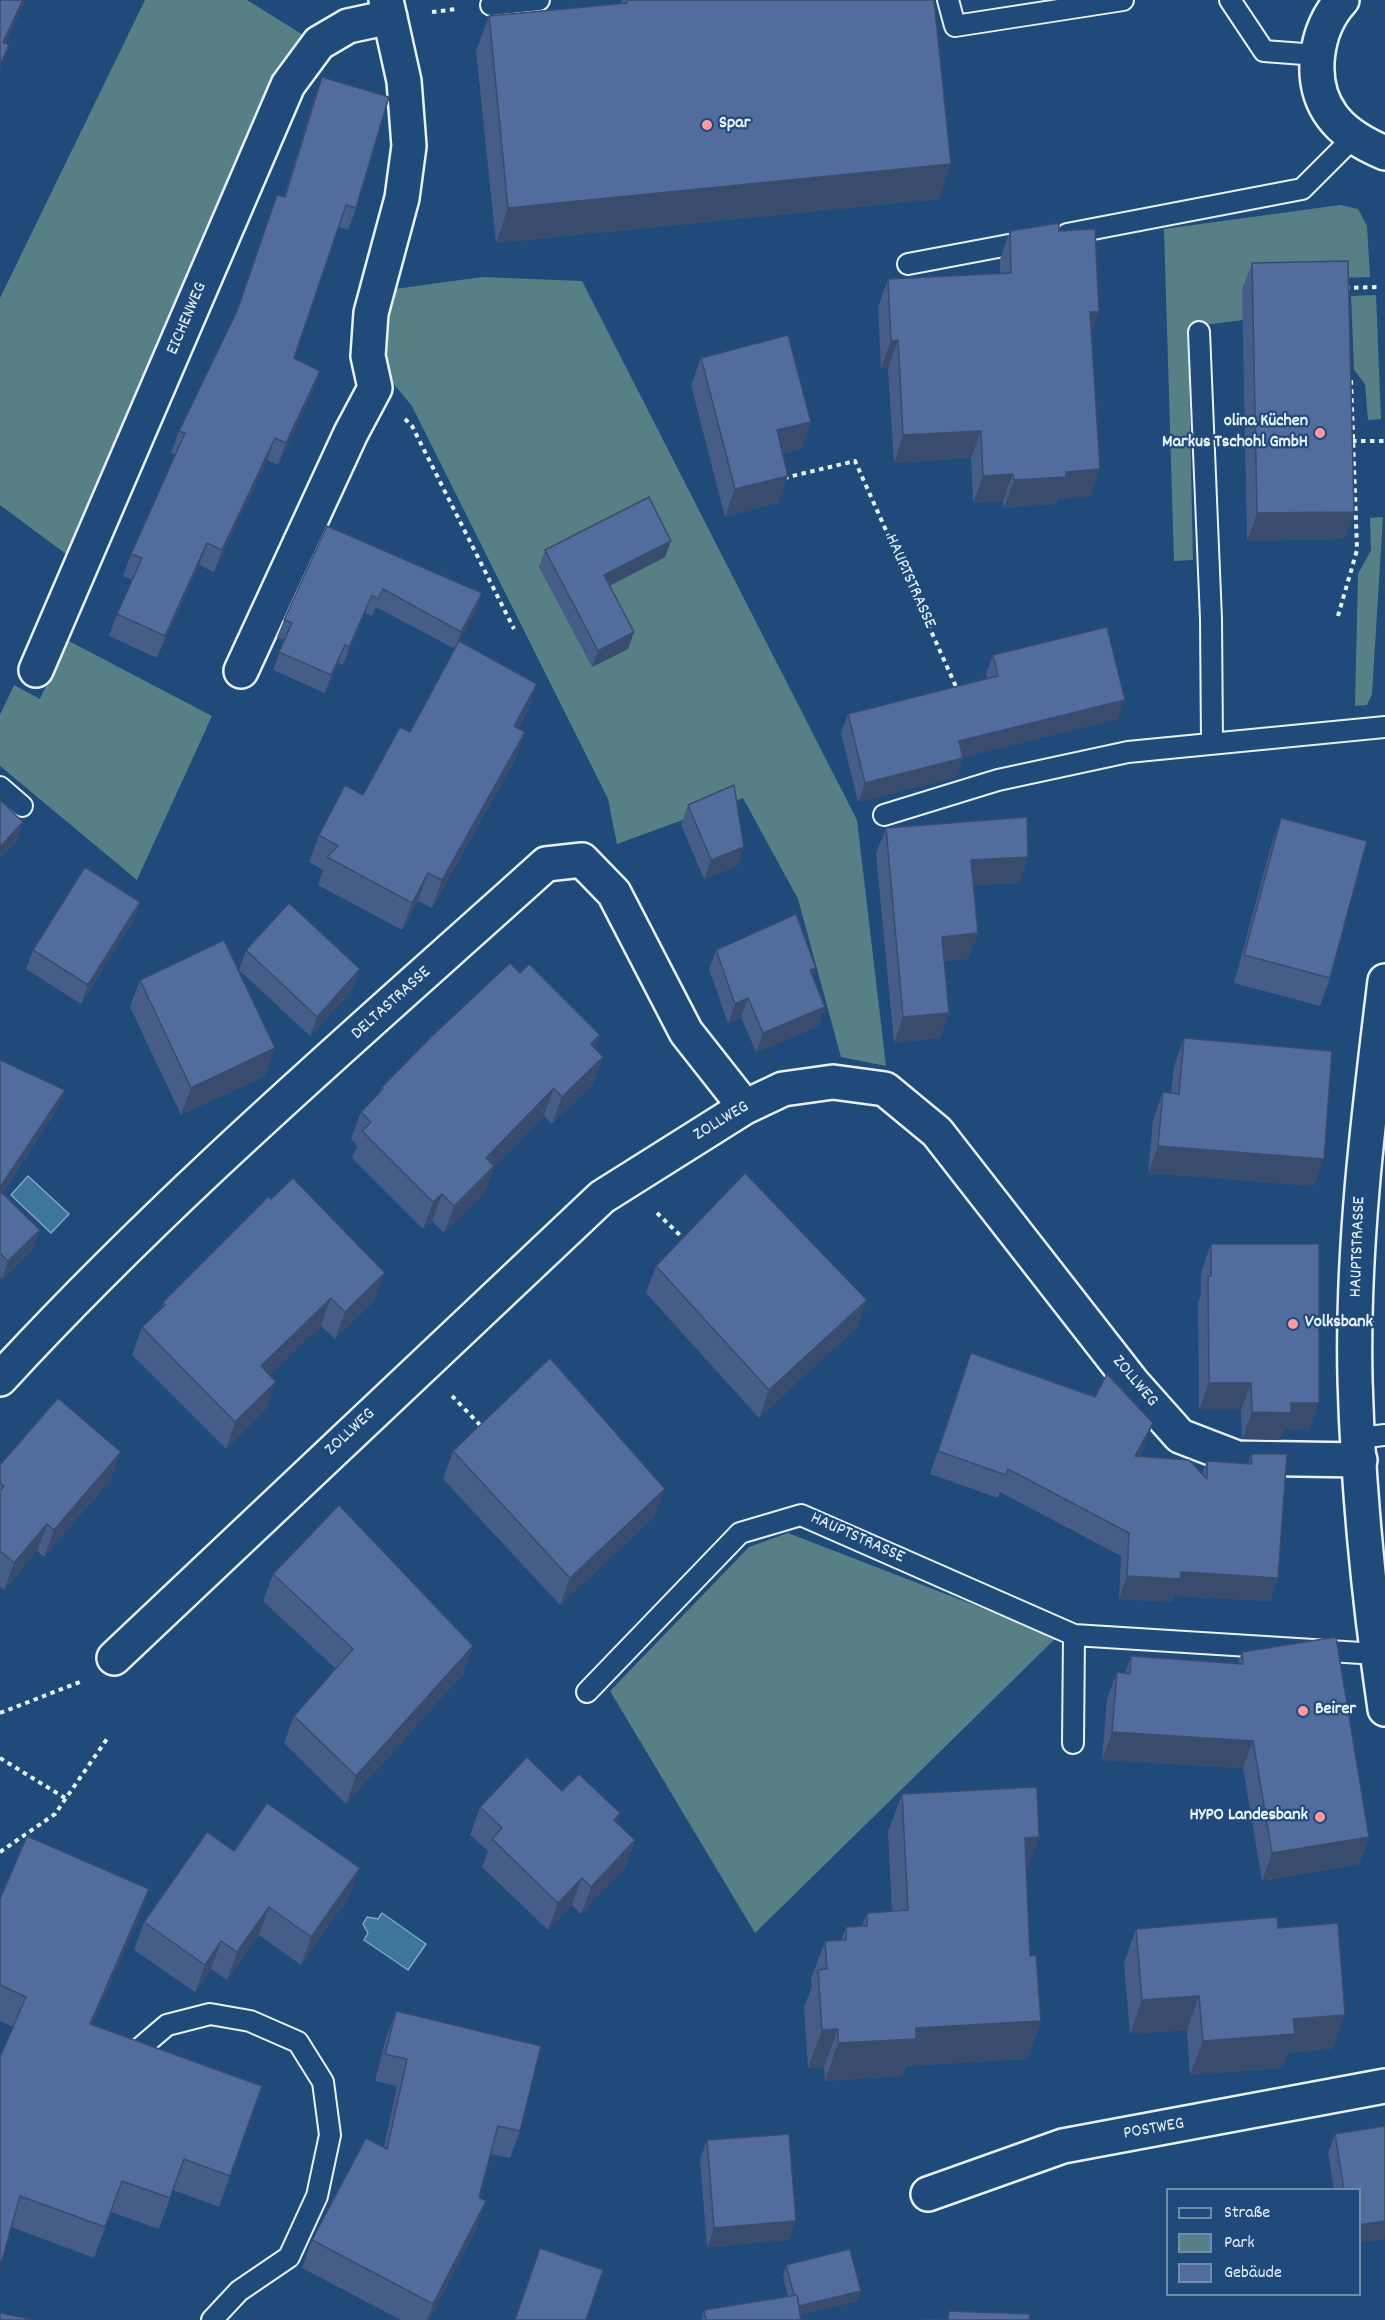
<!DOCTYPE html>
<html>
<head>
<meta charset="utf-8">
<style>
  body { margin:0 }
  #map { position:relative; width:1385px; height:2320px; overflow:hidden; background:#1f4a7a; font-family:Dekko,sans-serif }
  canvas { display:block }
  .legend { position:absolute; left:1166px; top:2188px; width:195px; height:108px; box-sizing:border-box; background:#1f4a7a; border:2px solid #6f8dac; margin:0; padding:8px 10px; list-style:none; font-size:18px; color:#e8f1f8 }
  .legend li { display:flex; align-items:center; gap:12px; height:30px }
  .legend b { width:30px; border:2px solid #6f8dac }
</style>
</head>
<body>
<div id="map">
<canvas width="1385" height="2320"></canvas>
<ul class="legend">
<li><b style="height:8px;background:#1f4a7a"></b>Straße</li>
<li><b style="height:16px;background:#577f86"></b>Park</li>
<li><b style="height:16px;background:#516c9d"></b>Gebäude</li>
</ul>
</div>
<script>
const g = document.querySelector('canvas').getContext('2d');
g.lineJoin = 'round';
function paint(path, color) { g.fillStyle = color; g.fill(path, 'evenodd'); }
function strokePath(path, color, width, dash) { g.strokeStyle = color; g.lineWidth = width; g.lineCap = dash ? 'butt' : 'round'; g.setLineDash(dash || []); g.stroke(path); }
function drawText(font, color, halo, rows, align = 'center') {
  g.font = font + ' Dekko,sans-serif'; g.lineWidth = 4.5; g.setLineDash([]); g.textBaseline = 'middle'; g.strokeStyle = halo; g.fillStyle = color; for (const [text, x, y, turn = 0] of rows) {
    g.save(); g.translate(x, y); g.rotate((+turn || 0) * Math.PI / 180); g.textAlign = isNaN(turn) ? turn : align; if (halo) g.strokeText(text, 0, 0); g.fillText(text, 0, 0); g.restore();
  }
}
const green = new Path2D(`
  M145 0H247L308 38 74 560 0 505V298Z
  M1340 205 1358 209 1367 226 1370 277 1338 278 1243 320 1188 327 1193 560 1174 561 1164 229Z
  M482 277 582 281 857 820 886 1066 841 1057 798 899 743 798 617 844 608 799 412 406 381 369 385 318 395 289Z
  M1376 295 1381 419 1368 420 1365 384 1354 370 1351 296Z
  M1383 517 1372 694 1367 705 1355 706 1358 574 1371 550 1370 518Z
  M67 640 212 716 137 880 0 766V715L14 685 40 699Z
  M788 1533 1057 1637 755 1933 610 1691 749 1547Z`);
const water = new Path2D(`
  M28 1176 69 1214 51 1233 11 1195Z
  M382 1913 426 1944 408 1970 364 1940 368 1933 363 1924 367 1917 378 1919Z`);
const path = new Path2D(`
  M432 12 457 9
  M1345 288 1379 287
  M405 419 412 426 514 629
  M1352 441H1385
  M784 478 855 461 957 689
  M1338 616 1357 550 1351 380
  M657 1213 686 1241
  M452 1396 482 1427
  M0 1713 80 1682
  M0 1758 65 1798
  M0 1852 55 1814 109 1736`);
const service = new Path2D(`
  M948 0 955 26 1123 0
  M1230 0 1264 51 1317 55
  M491 5 539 0
  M1067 234 1302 189 1354 137
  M908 264 1030 241
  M1199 332 1211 619 1212 743
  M0 787 22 806
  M884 815 998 780 1128 752 1385 727
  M1358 1438 1385 1435
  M587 1692 740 1533 801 1515 1074 1635 1377 1654
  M1073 1743 1074 1635
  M133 2054 167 2025 210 2014 250 2021 298 2042 323 2082 330 2135 317 2196 289 2257 239 2291 212 2320`);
const minor = new Path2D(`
  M36 670 288 85 319 43 348 26 390 17
  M241 671 351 433 375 388 368 356 371 313 402 198 409 146 404 81 386 0
  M0 1379C169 1195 360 1032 546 864L582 860 614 893 686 1032 745 1107
  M114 1658 602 1197 745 1107 783 1089 833 1082 885 1089 937 1132 1132 1382 1180 1436 1237 1458 1360 1460
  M928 2194 1063 2146 1385 2086`);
const primary = new Path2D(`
  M1342 0C1315 29 1307 82 1332 116 1345 134 1366 145 1385 153
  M1385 981C1369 1113 1352 1246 1355 1379 1358 1489 1369 1599 1385 1709`);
const wall = new Path2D(`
  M622 0H934L951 164 939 199 496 243 476 51 489 16 620 3Z
  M322 77 356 208 348 230 338 227 294 358 320 371 312 393 278 465 267 460 214 572 199 565 157 658 109 636 117 614 132 580 123 576 131 554 176 455 171 453 179 431 236 313 284 197 314 99Z
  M1010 231H1059L1091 334 1090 497 1058 499 1056 504 1004 508 1003 501 973 503 971 458 894 463 888 368H881L878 307 888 279 1000 274V259Z
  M1252 263 1354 512 1344 539 1247 541 1242 290Z
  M701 358 811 422 801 449 783 454 778 503 725 517 691 385Z
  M327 526 482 593 476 611 459 641 528 711 518 729 525 732 515 760 432 908 418 901 402 930 318 885 323 870 309 862 319 835 363 795 410 732 455 649 376 607 372 616 365 613 343 665 338 663 325 693 273 670 284 640 277 637 284 620Z
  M545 550 665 557 610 586 634 632 628 649 592 667 539 567Z
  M993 655 1118 719 963 757 956 777 858 802 841 733 848 714 987 678 986 674Z
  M688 805 744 847 737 866 704 879 681 825Z
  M1281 818 1330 978 1320 1006 1234 983 1271 846Z
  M886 828 1028 857 1019 883 973 885 978 933 968 959 944 961 949 1013 940 1038 894 1043 876 853Z
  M140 902 133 921 81 1004 26 969 33 950Z
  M246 950 360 969 353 989 310 1036 239 970Z
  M716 950 813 976 819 1026 756 1052 741 1017 728 1023 709 969Z
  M520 973 600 1035 595 1048 593 1084 552 1124 544 1116 494 1167 484 1194 444 1233 432 1221 423 1229 352 1158 357 1146 351 1139 361 1112 379 1093 381 1088Z
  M140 980 265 1076 181 1115 130 1007Z
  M1184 1038 1314 1186 1148 1173 1153 1120 1163 1092 1171 1093 1174 1066Z
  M0 1060 65 1090 58 1108 2 1193 40 1230 33 1248 2 1279 0 1277Z
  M268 1197 375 1300 335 1339 321 1326 270 1375 266 1409 226 1449 132 1355 142 1327 160 1310 163 1302Z
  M1211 1244 1309 1430H1284L1281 1440 1242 1439 1241 1410H1199L1198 1303 1201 1295V1272Z
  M656 1266 867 1300 857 1327 759 1418 646 1293Z
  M971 1353 1145 1446 1139 1457 1202 1474 1207 1461 1248 1464 1251 1454 1278 1578 1270 1601 1174 1596 1172 1602 1119 1599 1121 1556 1000 1492 998 1498 930 1474Z
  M453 1451 655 1516 560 1605 443 1479Z
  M0 1465 111 1479 44 1557 37 1551 4 1590 0 1587Z
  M273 1574 463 1674 346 1804 284 1743 294 1716 336 1669 263 1601Z
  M1242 1652 1369 1837 1359 1864 1262 1881 1243 1768 1102 1760 1107 1699 1117 1672 1125 1673 1131 1656 1238 1663Z
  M562 1791 620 1813 616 1823 635 1840 625 1868 581 1914 572 1905 548 1930 482 1867 488 1851 470 1835 480 1807Z
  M902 1794 1039 1837 1026 1872 1030 1956 1041 2021 1027 2059 906 2066 902 2076 825 2081 824 2067 808 2068 804 2007 812 1987 811 1979 825 1941 841 1940 846 1927 862 1926 867 1913 892 1911 888 1832Z
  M234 1851 350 1895 301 1965 259 1935 227 1980 211 1969 195 1992 134 1950 144 1922Z
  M149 1889 138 1920 92 2025 262 2086 219 2207 173 2190 159 2229 111 2212 94 2258 11 2227 13 2027 0 2021V1899Z
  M1278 1928 1333 2049 1288 2053 1282 2068 1190 2075 1187 2030 1130 2034 1124 1963 1136 1929Z
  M396 2011 520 2131 510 2158 491 2154 479 2197 476 2229 429 2320H401L302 2268 312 2240 384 2147 397 2086 375 2081 386 2038Z
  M1385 2126V2239L1359 2243V2190H1334L1328 2153 1335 2134Z
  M707 2140 789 2240 707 2247 700 2159Z
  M786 2265 861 2291 857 2301 800 2315 801 2320H701L704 2310 788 2296 783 2275Z`);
const shadedWall = new Path2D(`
  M23 0H26L0 55 3 42Z
  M9 45 0 71V65Z
  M951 164 939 199 496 243 508 208Z
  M1090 312H1099L1089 339Z
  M898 340 888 368H881L891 341Z
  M320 371 312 393 278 465 286 443Z
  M811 422 801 449 767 458 777 430Z
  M981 431 971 458 894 463 903 435Z
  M275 438 267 460 214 572 222 550Z
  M1100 469 1090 497 1058 499 1056 504 1004 508 1014 480 1066 472Z
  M1013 474 1003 501 973 503 983 476Z
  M788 476 778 503 725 517 735 489Z
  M1354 512 1344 539 1247 541 1257 513Z
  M671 541 665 557 599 591 604 575Z
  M207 543 199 565 157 658 165 636Z
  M482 593 476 611 455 650 461 632Z
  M372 595 365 613 343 665 349 647Z
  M634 632 628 649 592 667 598 651Z
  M345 645 338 663 325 693 331 675Z
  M537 684 528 711 504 754 514 726Z
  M1125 700 1118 719 952 760 959 741Z
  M525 732 515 760 432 908 442 880Z
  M963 758 956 777 858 802 865 783Z
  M23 822 17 841 0 859V847Z
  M744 847 737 866 704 879 711 860Z
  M1028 857 1019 883 962 886 971 860Z
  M428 873 418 901 402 930 412 903Z
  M140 902 133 921 81 1004 88 985Z
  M978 933 968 959 933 962 942 937Z
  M816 968 809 987 810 970Z
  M360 969 353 989 310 1036 317 1017Z
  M748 998 741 1017 728 1023 735 1004Z
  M825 1007 819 1026 756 1052 763 1033Z
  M949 1013 940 1038 894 1043 903 1017Z
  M600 1035 590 1063 591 1044Z
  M275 1048 265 1076 181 1115 191 1088Z
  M603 1057 593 1084 552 1124 562 1097Z
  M554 1088 544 1116 494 1167 484 1194 444 1233 454 1206 486 1158Z
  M65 1090 58 1108 0 1195V1187Z
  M1158 1146 1324 1159 1314 1186 1148 1173Z
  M442 1194 432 1221 423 1229 433 1202Z
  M40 1230 33 1248 2 1279 8 1261Z
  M385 1273 375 1300 335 1339 345 1312Z
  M331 1298 321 1326 251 1394 261 1366Z
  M867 1300 857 1327 759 1418 769 1390Z
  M276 1382 266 1409 226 1449 235 1422Z
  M1209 1383H1251L1241 1410H1199Z
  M1291 1403H1319L1309 1430H1284L1281 1440 1242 1439 1252 1412Z
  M1153 1423 1145 1446 1127 1479 1135 1456Z
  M121 1452 111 1479 44 1557 54 1530Z
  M665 1489 655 1516 560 1605 570 1578Z
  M47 1524 37 1551 4 1590 14 1563Z
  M1181 1572 1278 1578 1270 1601 1174 1596 1172 1602 1119 1599 1127 1576Z
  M473 1646 463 1674 346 1804 356 1776Z
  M1112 1732 1253 1741 1243 1768 1102 1760Z
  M620 1813 610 1841 614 1820Z
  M1039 1837 1025 1875V1838Z
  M1369 1837 1359 1864 1262 1881 1272 1853Z
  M635 1840 625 1868 581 1914 591 1887Z
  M360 1868 350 1895 301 1965 311 1937Z
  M582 1878 572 1905 548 1930 558 1903Z
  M149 1889 138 1920 79 2055 90 2024Z
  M269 1907 259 1935 227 1980 237 1952Z
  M221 1941 211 1969 195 1992 205 1965Z
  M1199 1996 1187 2030 1130 2034 1142 2000Z
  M1345 2015 1333 2049 1288 2053 1282 2068 1190 2075 1203 2041 1293 2019Z
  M1041 2021 1027 2059 906 2066 902 2076 825 2081 838 2043 916 2028Z
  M838 2029 824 2067 808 2068 822 2030Z
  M486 2201 476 2229 429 2320H427L433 2304Z
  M796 2221 789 2240 707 2247 714 2228Z
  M1385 2221V2239L1359 2243V2225Z
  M861 2291 857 2301 793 2317 797 2307Z`);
const building = new Path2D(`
  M0 0H23L3 42 9 45 0 65Z
  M627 0H934L951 164 508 208 489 16 627 3Z
  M322 77 389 97 356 208 346 205 294 358 320 371 286 443 275 438 222 550 207 543 165 636 117 614 142 558 131 554 185 433 179 431 237 311 277 195 285 197Z
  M1059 223V231L1095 229 1099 312H1090L1100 469 1066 472V477L1014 480 1013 474 983 476 981 431 903 435 898 340 891 341 888 279 1011 273 1010 231Z
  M1348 261 1354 512 1257 513 1252 263Z
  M788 335 811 422 777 430 788 476 735 489 701 358Z
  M649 497 671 541 604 575 634 632 598 651 545 550Z
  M327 526 482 593 461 632 383 589 378 599 372 595 349 647 345 645 331 675 279 652 292 623 284 620Z
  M1107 627 1125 700 959 741 963 758 865 783 848 714 998 676 993 655Z
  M459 641 537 684 514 726 525 732 442 880 428 873 412 903 327 857 338 846 319 835 345 785 363 795 400 727 410 732Z
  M734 785 744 847 711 860 688 805Z
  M0 800 23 822 0 847Z
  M1027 817 1028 857 971 860 978 933 942 937 949 1013 903 1017 886 828Z
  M1281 818 1367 841 1330 978 1244 955Z
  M85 867 140 902 88 985 33 950Z
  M289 903 360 969 317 1017 246 950Z
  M796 914 816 968 810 970 825 1007 763 1033 748 998 735 1004 716 950Z
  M224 940 275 1048 191 1088 140 980Z
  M510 963 520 973 529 964 600 1035 591 1044 603 1057 562 1097 554 1088 486 1158 494 1166 454 1206 442 1194 433 1202 362 1131 371 1122 361 1112 383 1089 381 1088 432 1036Z
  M1184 1038 1332 1051 1324 1159 1158 1146 1163 1092 1179 1094Z
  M0 1060 65 1090 0 1187Z
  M745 1173 867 1300 769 1390 656 1266Z
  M293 1178 385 1273 345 1312 331 1298 261 1366 276 1382 235 1422 142 1327 165 1305 163 1302 268 1197 271 1199Z
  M0 1191 40 1230 8 1261 0 1253Z
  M1211 1244H1319V1403H1291V1413L1252 1412 1251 1383H1209L1208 1276H1211Z
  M971 1353 1095 1397 1107 1374 1153 1423 1135 1456 1189 1460 1207 1479V1461L1252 1464 1251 1454H1287L1278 1578 1181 1572 1180 1579 1127 1576 1129 1533 1008 1469 1006 1475 938 1451Z
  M550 1358 665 1489 570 1578 453 1451Z
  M58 1398 121 1452 54 1530 47 1524 14 1563 0 1551V1491L4 1486 0 1483V1465Z
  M339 1505 473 1646 356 1776 294 1716 353 1649 273 1574Z
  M1336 1637 1369 1837 1272 1853 1253 1741 1112 1732 1117 1672 1130 1674 1131 1656 1243 1664 1242 1652Z
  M527 1757 562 1791 579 1774 620 1813 614 1820 635 1840 591 1887 582 1878 558 1903 492 1839 502 1828 480 1807Z
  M1037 1787 1039 1837 1025 1838 1030 1956 1036 1955 1041 2021 916 2028V2039L838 2043V2029L822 2030 818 1970 827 1969 825 1941 846 1940V1927L867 1926V1913L908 1910 902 1794Z
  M267 1803 360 1868 311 1937 269 1907 237 1952 221 1941 205 1965 144 1922 207 1832 234 1851Z
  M27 1836 149 1889 90 2024 262 2086 230 2176 184 2159 170 2198 122 2181 105 2227 20 2196 0 2267V2057L26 1997 0 1985V1899Z
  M1277 1917 1278 1928 1338 1923 1345 2015 1293 2019 1295 2034 1203 2041 1199 1996 1142 2000 1136 1929Z
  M396 2011 541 2046 520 2131 498 2126 479 2197 486 2201 433 2304 312 2240 366 2138 387 2149 407 2059 385 2054Z
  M1385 2126V2221L1359 2225V2190H1344L1335 2134Z
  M789 2134 796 2221 714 2228 707 2140Z
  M540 2248 603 2270 586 2320H515Z
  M850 2249 861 2291 799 2306 797 2295H794L786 2265Z
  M797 2295 801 2320H706L704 2310Z
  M949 2311 1030 2314 1029 2320H948Z
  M0 2313 35 2320H0Z
  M922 2319 943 2320H922Z`);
const markers = [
  [707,125,6,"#ff9aa2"],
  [1320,433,6,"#ff9aa2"],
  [1293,1324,6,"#ff9aa2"],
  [1303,1711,6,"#ff9aa2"],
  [1320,1817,6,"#ff9aa2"]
];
const poiNames = [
  ["Spar",719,125],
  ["olina Küchen",1308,423,"right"],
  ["Markus Tschohl GmbH",1308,444,"right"],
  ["Volksbank",1305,1324],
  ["Beirer",1315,1711],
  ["HYPO Landesbank",1308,1817,"right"]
];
const streetNames = [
  ["EICHENWEG",188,319,-67],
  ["HAUPTSTRASSE",909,582,66],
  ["DELTASTRASSE",392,1004,-42],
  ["ZOLLWEG",722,1122,-31],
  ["HAUPTSTRASSE",1359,1247,-88],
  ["ZOLLWEG",1134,1382,50],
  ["ZOLLWEG",351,1433,-43],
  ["HAUPTSTRASSE",857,1539,24],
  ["POSTWEG",1154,2130,-10]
];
paint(green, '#577f86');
paint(water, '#3e759b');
strokePath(water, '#82a7c0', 1.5);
strokePath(service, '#e8f1f8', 24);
strokePath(minor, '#e8f1f8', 38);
strokePath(primary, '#e8f1f8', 38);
strokePath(path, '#e8f1f8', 4, [4.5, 4.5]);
strokePath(service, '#1f4a7a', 20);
strokePath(minor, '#1f4a7a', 33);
strokePath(primary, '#1f4a7a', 33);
paint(wall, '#465d87');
paint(shadedWall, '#394c6e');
paint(building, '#516c9d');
strokePath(building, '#394c6e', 1.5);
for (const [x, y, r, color] of markers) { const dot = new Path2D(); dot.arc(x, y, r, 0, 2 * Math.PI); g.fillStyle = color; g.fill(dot); strokePath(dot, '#1f4a7a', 2); }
drawText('bold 18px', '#e8f1f8', '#1f4a7a', poiNames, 'left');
drawText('18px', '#e8f1f8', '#1f4a7a', streetNames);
</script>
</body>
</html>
